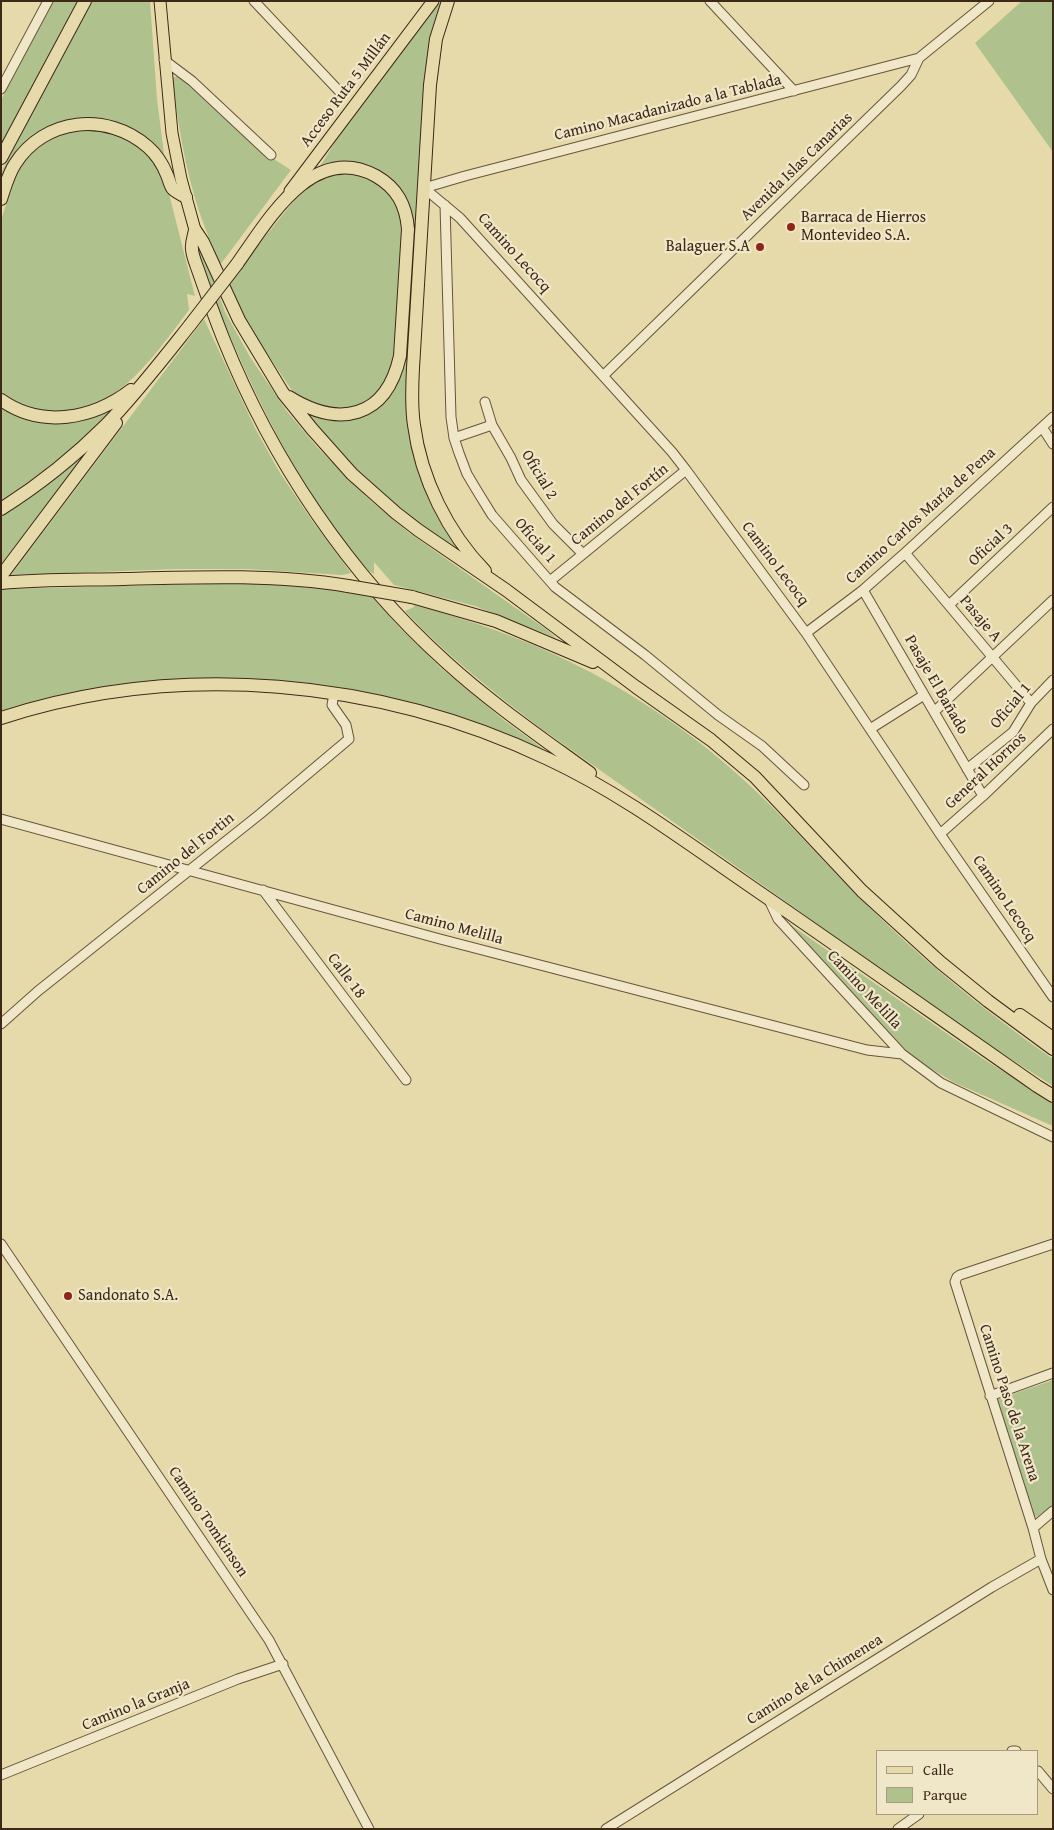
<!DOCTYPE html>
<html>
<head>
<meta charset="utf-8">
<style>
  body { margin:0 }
  #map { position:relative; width:1054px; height:1830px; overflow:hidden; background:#e7daaa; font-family:"Gentium Book Plus",serif }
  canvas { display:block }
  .frame { position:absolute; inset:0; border:2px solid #3e2818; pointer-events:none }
  .legend { position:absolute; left:876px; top:1750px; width:162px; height:65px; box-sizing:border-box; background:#efe7c8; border:1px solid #a89b82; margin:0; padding:6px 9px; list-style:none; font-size:15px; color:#3e2818 }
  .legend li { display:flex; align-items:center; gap:10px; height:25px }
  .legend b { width:25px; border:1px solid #a89b82 }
</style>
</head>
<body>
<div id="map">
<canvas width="1054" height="1830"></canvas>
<div class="frame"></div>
<ul class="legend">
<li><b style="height:6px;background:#e7daaa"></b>Calle</li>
<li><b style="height:14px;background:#afc18d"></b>Parque</li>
</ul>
</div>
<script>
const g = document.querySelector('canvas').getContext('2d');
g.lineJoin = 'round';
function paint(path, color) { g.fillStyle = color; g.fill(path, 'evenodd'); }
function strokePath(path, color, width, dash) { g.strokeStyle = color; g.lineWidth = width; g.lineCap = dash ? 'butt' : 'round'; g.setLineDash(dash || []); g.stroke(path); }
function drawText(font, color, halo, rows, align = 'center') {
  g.font = font + ' "Gentium Book Plus",serif'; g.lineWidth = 4.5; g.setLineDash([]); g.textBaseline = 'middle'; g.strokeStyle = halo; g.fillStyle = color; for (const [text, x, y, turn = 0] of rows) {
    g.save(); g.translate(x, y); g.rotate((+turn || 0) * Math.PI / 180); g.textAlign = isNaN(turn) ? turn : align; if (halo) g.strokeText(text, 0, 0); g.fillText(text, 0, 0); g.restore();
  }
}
const green = new Path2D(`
  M54 1H80L1 148V100Z
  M91 1H150L157 99 164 154 152 141 138 133 53 126 1 185V174L11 149Z
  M441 1 427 57 425 73 406 396 409 428 465 553 462 556 424 529 351 466 305 412 319 417 343 420 390 393 412 227 382 174 372 168 350 163H340L319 168 335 142Z
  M1022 1H1053V152L975 43Z
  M181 75 269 156 291 170 220 265C213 247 205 229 199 211 185 168 178 123 172 78Z
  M96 130 116 134 136 143 146 151 165 178 195 296 187 294 189 310C155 354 117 415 54 412 33 411 19 406 1 394V221L13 181 18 170 27 157 45 143 66 133Z
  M353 172 384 186 398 205 404 235 393 370 370 402 337 412 295 395 244 319 227 287 237 272 303 189 331 173Z
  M199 251 206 257 225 312 250 357 286 410 317 447 370 500 408 532 547 630 556 638 475 606 394 585 374 562V574L369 571C305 500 263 412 225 325 215 302 199 277 199 251Z
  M204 319 255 428 280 473 311 519 351 573 342 575 247 569H178L11 575Z
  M1 405 24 418 108 407 111 411 65 456 1 504Z
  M115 417 1 569V514Z
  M247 583 329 589 372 597 400 628 441 668 505 721 549 753C368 669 192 657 1 711V589Z
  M414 605C528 635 623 680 715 755 767 797 810 848 857 895 917 956 983 1010 1053 1059V1086L983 1041 539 727C492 691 446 655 405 611L414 607Z
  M788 923 985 1060 1053 1103V1126L953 1082 912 1057Z
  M1053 1380V1505L1037 1517 1032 1516 996 1400Z`);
const minor = new Path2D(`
  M254 1 339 91
  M710 1 794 91
  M164 60 192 81 271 155
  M1 89 48 1
  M424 188 460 218 672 452 686 470 806 633 940 834 1053 997
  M424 188 465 176 919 58
  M445 205 451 417 454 438 459 453 467 474 479 494 492 515 555 587 645 655 718 715 762 746 804 785
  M603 376 901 86 911 75 919 58 989 1
  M485 402 492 425 511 458 521 480 553 524 583 554
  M1042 427 1053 444
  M454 438 492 425
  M905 553 1031 703
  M550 581 686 470
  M863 590 983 796
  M949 605 1053 507
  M806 633 863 590 905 553 1053 417
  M934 712 1053 600
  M870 729 924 695
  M967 769 1013 732 1031 703 1053 680
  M1 819 440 939 867 1050 902 1054
  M940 834 983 796 1053 729
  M263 890 406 1080
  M769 900 778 919 902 1054 941 1083 1053 1137
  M1 1024 38 991 260 814 349 739 346 725 332 705 334 694
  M1 1244 269 1640 369 1829
  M1053 1244 960 1275 957 1277 955 1282 1033 1528 1041 1559 1053 1590
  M990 1396 1053 1373
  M1033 1528 1053 1511
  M1012 1751H1016
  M1038 1771 1053 1789
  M1 1775 238 1679 283 1664
  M606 1829 992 1587 1041 1559
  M898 1829 919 1814`);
const major = new Path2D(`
  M160 1 172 133 181 179 195 230
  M290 191 433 1`);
const highway = new Path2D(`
  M448 1 436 39 430 85 413 368C412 387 411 406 414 425 421 479 448 533 485 571
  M1 158 85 1
  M1 199C5 187 8 175 15 164 44 118 107 111 148 147 156 154 163 165 167 175 169 179 170 186 173 189 176 192 182 195 186 197
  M195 230 203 242 239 320 283 393 312 429 352 474 396 513 418 530 506 590 636 687 711 740 755 777 862 891 940 962 988 1001 1053 1049
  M195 230C194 236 191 243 192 249 192 255 196 264 198 270 206 293 214 315 223 338 272 460 348 574 446 662 491 703 542 738 590 773
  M237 264C267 222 312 141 376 176 397 188 406 205 408 229L400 356C386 419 339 428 289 397
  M1 400C42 429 93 419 131 390
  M1 509C39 485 74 457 106 425 136 394 163 359 190 325
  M1 576 116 423
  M1 583C42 579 83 580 123 579 198 577 274 574 348 586
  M412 597 496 621 593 662
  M1 718C179 660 380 679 548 759 621 793 686 842 753 888 848 953 942 1020 1037 1086L1053 1096
  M1020 1015 1053 1038`);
const highwayBridge = new Path2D(`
  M190 325 237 264
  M348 586 412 597`);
const markers = [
  [791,227,5,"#8f2418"],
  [760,247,5,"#8f2418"],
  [68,1296,5,"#8f2418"]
];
const streetNames = [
  ["Acceso Ruta 5 Millán",346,90,-53],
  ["Camino Macadanizado a la Tablada",668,108,-14],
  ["Avenida Islas Canarias",797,167,-44],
  ["Camino Lecocq",514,253,48],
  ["Oficial 2",539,475,59],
  ["Camino del Fortín",620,505,-39],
  ["Camino Carlos María de Pena",921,516,-42],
  ["Oficial 1",535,541,49],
  ["Oficial 3",991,545,-43],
  ["Camino Lecocq",775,564,53],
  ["Pasaje A",980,619,50],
  ["Pasaje El Bañado",936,685,60],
  ["Oficial 1",1011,706,-50],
  ["General Hornos",986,771,-43],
  ["Camino del Fortin",186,854,-39],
  ["Camino Lecocq",1004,899,56],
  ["Camino Melilla",454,927,15],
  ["Calle 18",346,976,53],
  ["Camino Melilla",864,990,47],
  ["Camino Paso de la Arena",1009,1403,72],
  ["Camino Tomkinson",208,1522,56],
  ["Camino de la Chimenea",815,1680,-32],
  ["Camino la Granja",136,1705,-22]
];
const poiNames = [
  ["Barraca de Hierros",801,218],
  ["Montevideo S.A.",801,236],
  ["Balaguer S.A",750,247,"right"],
  ["Sandonato S.A.",78,1296]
];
paint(green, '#afc18d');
strokePath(minor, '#68543c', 11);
strokePath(major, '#3e2818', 13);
strokePath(highway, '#3e2818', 14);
strokePath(minor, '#efe7c8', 9);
strokePath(major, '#e7daaa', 11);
strokePath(highway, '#e7daaa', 12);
strokePath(highwayBridge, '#3e2818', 14, []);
strokePath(highwayBridge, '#e7daaa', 12);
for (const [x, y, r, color] of markers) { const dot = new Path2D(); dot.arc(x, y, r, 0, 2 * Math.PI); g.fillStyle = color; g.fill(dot); strokePath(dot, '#efe7c8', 2); }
drawText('16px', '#3e2818', '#efe7c8', streetNames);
drawText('16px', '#3e2818', '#efe7c8', poiNames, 'left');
</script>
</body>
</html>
